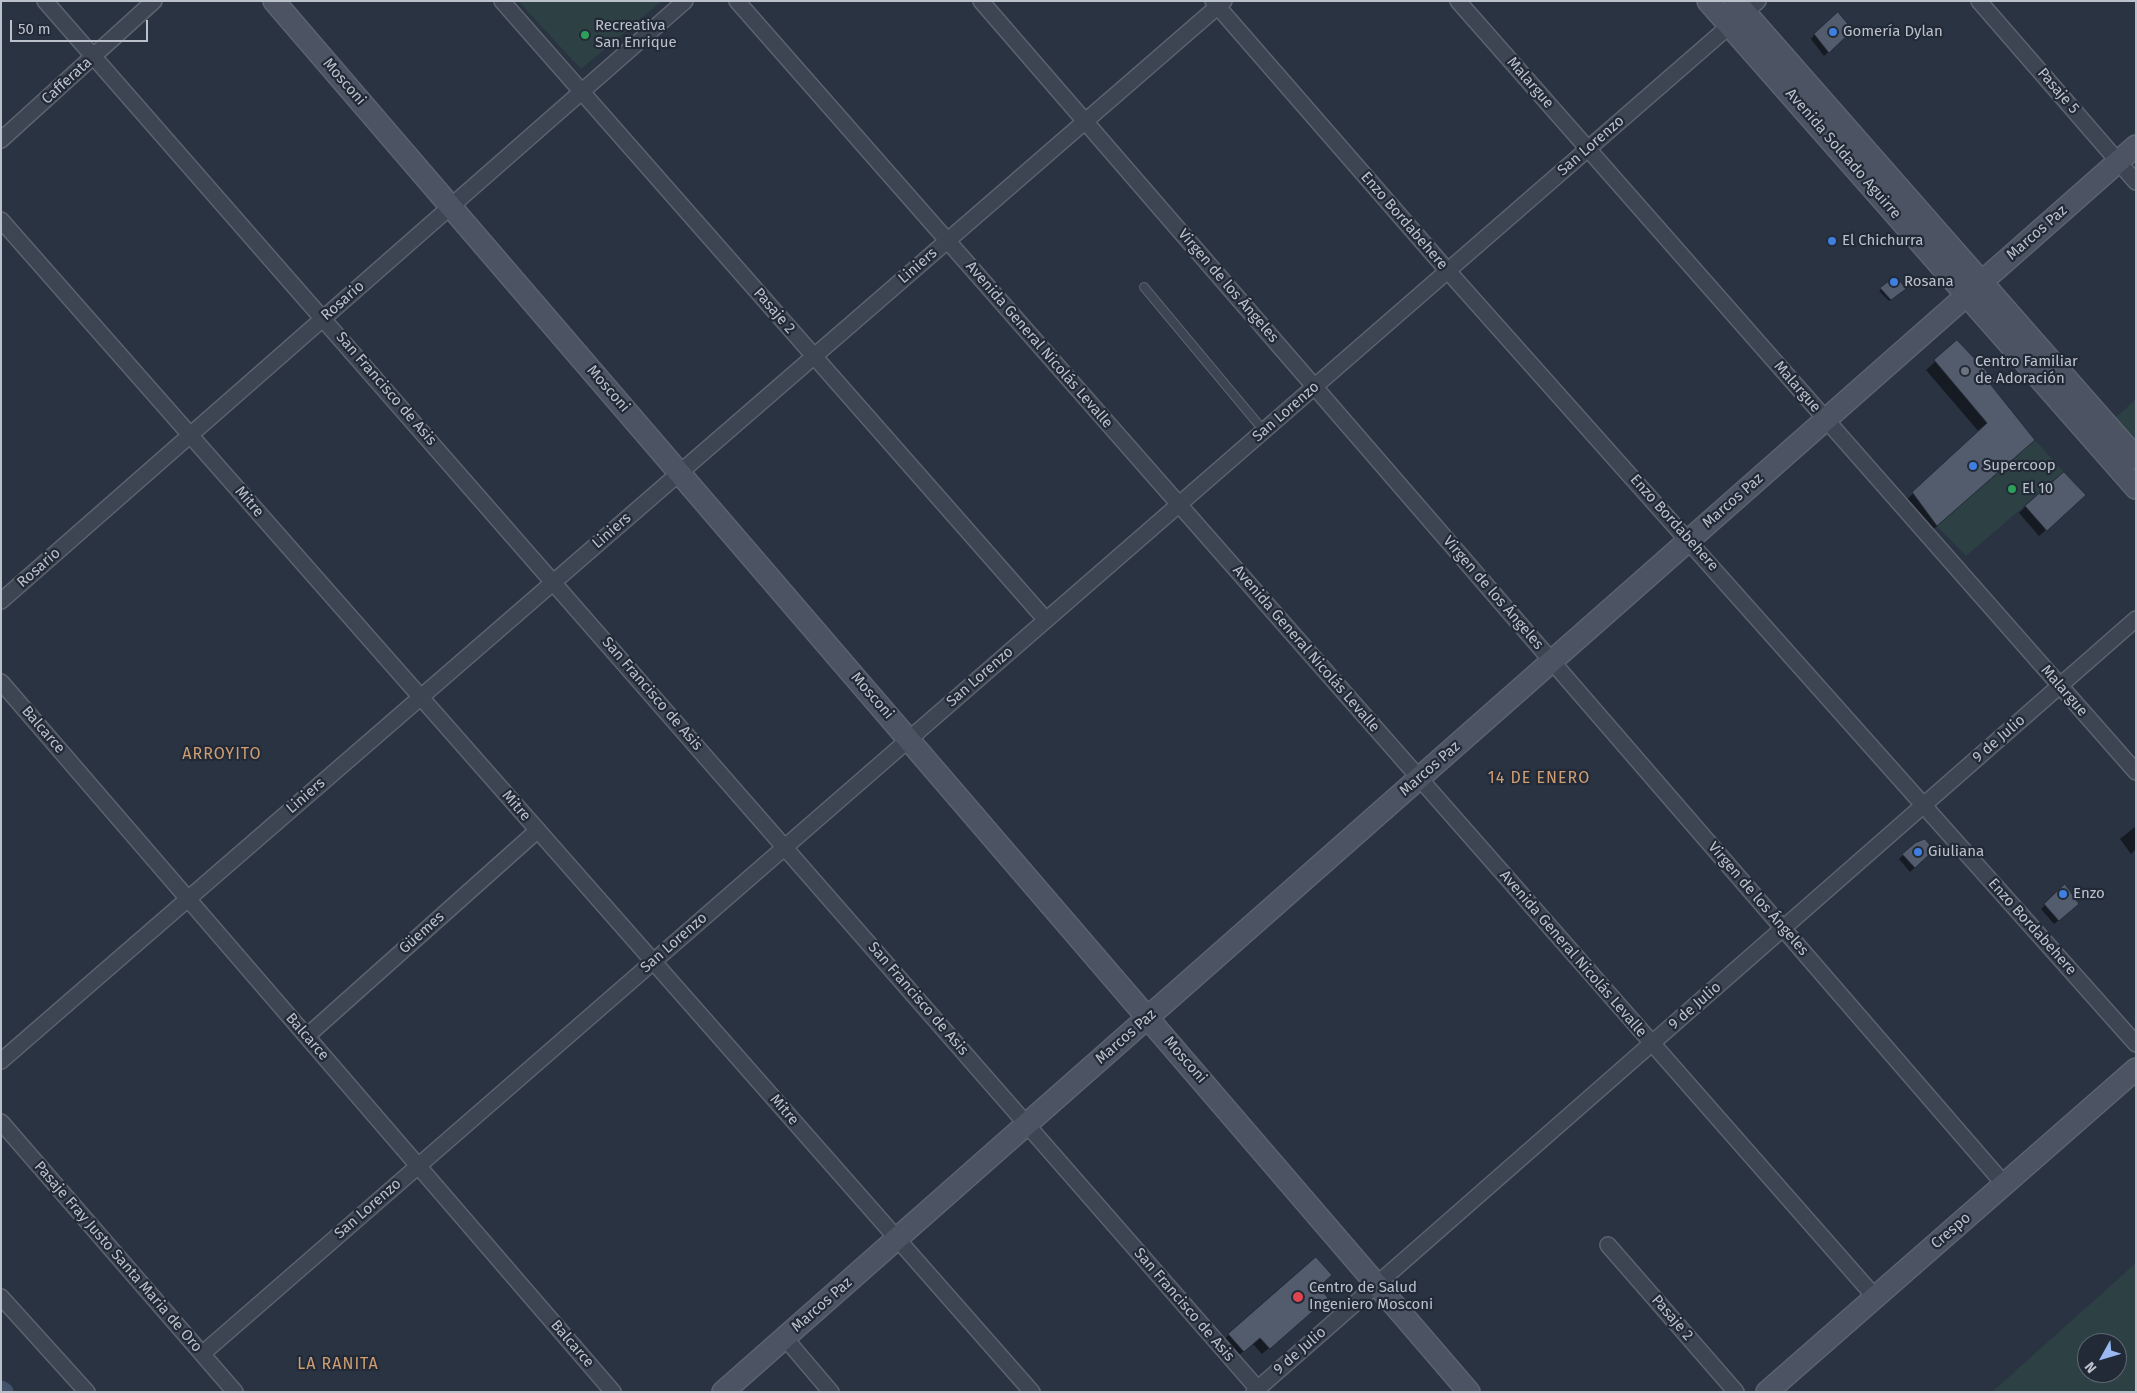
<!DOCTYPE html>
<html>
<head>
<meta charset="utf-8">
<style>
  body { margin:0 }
  #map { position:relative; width:2137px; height:1393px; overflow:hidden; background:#2a3342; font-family:"Fira Sans",sans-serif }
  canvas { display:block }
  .frame { position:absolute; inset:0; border:2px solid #bbc1cb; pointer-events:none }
  .north { position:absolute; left:2077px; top:1333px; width:50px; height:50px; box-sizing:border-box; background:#222a37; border:1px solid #5f6672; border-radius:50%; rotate:231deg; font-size:14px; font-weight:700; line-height:20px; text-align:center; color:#bbc1cb }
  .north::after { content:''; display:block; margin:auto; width:18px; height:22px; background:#9ab8f1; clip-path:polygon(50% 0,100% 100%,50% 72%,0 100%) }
  .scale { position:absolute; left:10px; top:20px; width:138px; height:22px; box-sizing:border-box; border:2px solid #bbc1cb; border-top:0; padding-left:6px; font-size:15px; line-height:18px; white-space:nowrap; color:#bbc1cb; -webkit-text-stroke:4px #222a37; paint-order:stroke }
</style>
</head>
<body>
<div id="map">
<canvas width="2137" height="1393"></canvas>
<div class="frame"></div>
<div class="north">N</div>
<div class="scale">50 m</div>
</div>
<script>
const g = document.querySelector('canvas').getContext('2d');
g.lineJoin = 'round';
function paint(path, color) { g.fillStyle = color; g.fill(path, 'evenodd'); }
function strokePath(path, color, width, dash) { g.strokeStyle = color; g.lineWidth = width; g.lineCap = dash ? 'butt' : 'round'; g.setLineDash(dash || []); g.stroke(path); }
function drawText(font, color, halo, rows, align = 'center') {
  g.font = font + ' "Fira Sans",sans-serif'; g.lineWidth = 4.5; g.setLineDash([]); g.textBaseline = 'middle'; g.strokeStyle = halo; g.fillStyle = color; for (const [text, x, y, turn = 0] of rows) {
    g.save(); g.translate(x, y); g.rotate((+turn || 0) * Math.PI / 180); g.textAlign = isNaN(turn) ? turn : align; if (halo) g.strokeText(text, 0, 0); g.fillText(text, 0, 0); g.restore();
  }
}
const green = new Path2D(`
  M518 1H662L581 69Z
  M2136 399V444L2114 419Z
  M2035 440 2064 472 1966 556 1937 526Z
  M2136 1263V1392H1992ZM2087 1343H2117V1373H2087Z`);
const shadow = new Path2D(`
  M1851 30 1824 56 1811 39 1815 34Z
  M1896 278 1904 289 1889 301 1879 291Z
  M1957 342 1990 386 2025 448 1928 534 1904 502 1979 432 1926 370Z
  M2077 502 2039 536 2019 513 2026 506Z
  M2136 826V849L2131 854 2120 839Z
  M1915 844 1933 850 1910 872 1899 859Z
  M2065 886 2073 908 2054 924 2041 909Z
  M1317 1287 1320 1304 1262 1354 1252 1343 1236 1358 1222 1341 1229 1335Z`);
const canal = new Path2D(`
  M1 1390 4 1392`);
const building = new Path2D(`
  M1838 12 1853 30 1829 53 1814 34Z
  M1896 276 1906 289 1891 300 1880 288Z
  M1957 340 1996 381 1991 385 2035 440 1937 526 1912 492 1987 423 1934 360Z
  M2064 472 2086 495 2047 531 2025 506Z
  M1925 839 1934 850 1915 868 1902 854 1915 843Z
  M2065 884 2079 904 2059 921 2044 904Z
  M1316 1257 1332 1275 1319 1287 1328 1298 1270 1349 1260 1338 1244 1352 1228 1334Z`);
const lane = new Path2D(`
  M1144 287 1264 431`);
const street = new Path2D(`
  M45 1 1257 1388
  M502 1 1046 620
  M737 1 1875 1297
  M981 1 2004 1184
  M1213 1 1447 270 2136 1044
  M1458 1 2136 772
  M1979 1 2136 182
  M1 140 154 1
  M1 220 1032 1392
  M1 601 685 1
  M1 682 613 1392
  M307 1036 538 830
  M1 1061 1224 1
  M1 1122 235 1392
  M1608 1245 1736 1392
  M1 1297 87 1392
  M785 1338 831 1392
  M202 1354 1758 1
  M1254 1392 2136 619`);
const secondary = new Path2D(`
  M274 1 1469 1392
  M1708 1 2136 488
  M1735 1 2136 458
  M723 1392 2136 146
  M1767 1392 2136 1069`);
const markers = [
  [1833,32,5,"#3f7fe0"],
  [585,35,5,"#2e9e5b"],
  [1832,241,5,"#3f7fe0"],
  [1894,282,5,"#3f7fe0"],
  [1965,371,5,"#6b7280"],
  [1973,466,5,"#3f7fe0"],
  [2012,489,5,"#2e9e5b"],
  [1918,852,5,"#3f7fe0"],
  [2063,894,5,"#3f7fe0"],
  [1298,1297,6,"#e0444e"]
];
const poiNames = [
  ["Recreativa",595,26],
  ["San Enrique",595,43],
  ["Gomería Dylan",1843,32],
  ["El Chichurra",1842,241],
  ["Rosana",1904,282],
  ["Centro Familiar",1975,362],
  ["de Adoración",1975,379],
  ["Supercoop",1983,466],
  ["El 10",2022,489],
  ["Giuliana",1928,852],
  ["Enzo",2073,894],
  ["Centro de Salud",1309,1288],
  ["Ingeniero Mosconi",1309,1305]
];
const streetNames = [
  ["Cafferata",67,81,-42],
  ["Mosconi",344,82,49],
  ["Malargue",1530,83,49],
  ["Pasaje 5",2058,91,49],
  ["San Lorenzo",1591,146,-41],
  ["Avenida Soldado Aguirre",1843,154,49],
  ["Enzo Bordabehere",1404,221,49],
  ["Marcos Paz",2037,233,-41],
  ["Liniers",918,266,-41],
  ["Virgen de los Ángeles",1228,286,49],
  ["Rosario",343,301,-41],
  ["Pasaje 2",774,311,49],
  ["Avenida General Nicolás Levalle",1039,345,49],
  ["Malargue",1797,387,49],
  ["San Francisco de Asis",386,389,49],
  ["Mosconi",608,389,49],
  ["San Lorenzo",1286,412,-41],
  ["Marcos Paz",1733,501,-41],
  ["Mitre",249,502,49],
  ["Enzo Bordabehere",1674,523,48],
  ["Liniers",612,531,-41],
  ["Rosario",39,568,-41],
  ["Virgen de los Ángeles",1493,593,49],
  ["Avenida General Nicolás Levalle",1306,649,49],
  ["San Lorenzo",980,677,-41],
  ["Malargue",2064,691,49],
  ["San Francisco de Asis",652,694,49],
  ["Mosconi",872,696,49],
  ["Balcarce",43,730,49],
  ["9 de Julio",1999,739,-41],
  ["Marcos Paz",1430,769,-41],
  ["Liniers",306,796,-41],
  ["Mitre",516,806,49],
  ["Virgen de los Ángeles",1758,899,49],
  ["Enzo Bordabehere",2032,927,48],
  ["Güemes",422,933,-42],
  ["San Lorenzo",674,943,-41],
  ["Avenida General Nicolás Levalle",1573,954,49],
  ["San Francisco de Asis",918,999,49],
  ["9 de Julio",1695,1006,-41],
  ["Balcarce",307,1037,49],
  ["Marcos Paz",1126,1037,-41],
  ["Mosconi",1185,1060,49],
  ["Mitre",784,1110,49],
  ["San Lorenzo",368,1209,-41],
  ["Crespo",1951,1231,-41],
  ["Pasaje Fray Justo Santa Maria de Oro",118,1257,49],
  ["Marcos Paz",822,1305,-41],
  ["San Francisco de Asis",1184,1305,49],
  ["Pasaje 2",1672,1318,49],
  ["Balcarce",572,1344,49],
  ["9 de Julio",1300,1351,-41]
];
const neighbourhoodNames = [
  ["ARROYITO",222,755],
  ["14 DE ENERO",1539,779],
  ["LA RANITA",338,1365]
];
paint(green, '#2d4144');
paint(shadow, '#0007');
strokePath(canal, '#43526b', 19);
paint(building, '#535c6c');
strokePath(building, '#242c39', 1);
strokePath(lane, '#5c636f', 10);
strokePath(street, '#5c636f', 18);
strokePath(secondary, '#5c636f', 24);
strokePath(lane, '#3e4552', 8);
strokePath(street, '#3e4552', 15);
strokePath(secondary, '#4c5464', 21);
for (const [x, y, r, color] of markers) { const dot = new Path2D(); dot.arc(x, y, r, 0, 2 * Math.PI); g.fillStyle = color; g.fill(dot); strokePath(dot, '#222a37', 2); }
drawText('15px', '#bbc1cb', '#222a37', poiNames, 'left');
drawText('15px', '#bbc1cb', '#222a37', streetNames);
g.letterSpacing = '1px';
drawText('16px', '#cf9e73', '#222a37', neighbourhoodNames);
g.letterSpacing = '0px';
</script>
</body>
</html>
